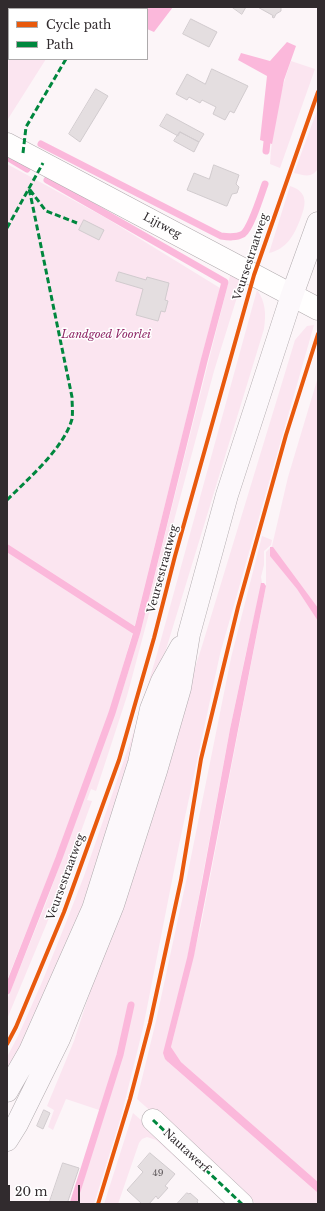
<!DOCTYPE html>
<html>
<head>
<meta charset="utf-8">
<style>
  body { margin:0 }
  #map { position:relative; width:325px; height:1211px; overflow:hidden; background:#fcf5f8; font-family:"Libre Baskerville",serif }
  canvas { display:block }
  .frame { position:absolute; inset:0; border:8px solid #312b2e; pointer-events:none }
  .legend { position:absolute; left:8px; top:8px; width:140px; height:52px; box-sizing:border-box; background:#fff; border:1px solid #adaaab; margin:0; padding:5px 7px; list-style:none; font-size:12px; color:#312b2e }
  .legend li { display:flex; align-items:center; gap:8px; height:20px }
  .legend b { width:20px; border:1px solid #adaaab }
  .scale { position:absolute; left:8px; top:1185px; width:72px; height:18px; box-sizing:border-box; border:2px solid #312b2e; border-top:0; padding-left:5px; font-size:12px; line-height:14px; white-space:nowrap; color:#312b2e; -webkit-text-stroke:3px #fff; paint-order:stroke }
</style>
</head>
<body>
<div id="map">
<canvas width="325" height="1211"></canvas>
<div class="frame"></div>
<ul class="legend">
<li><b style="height:5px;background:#e8590c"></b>Cycle path</li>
<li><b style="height:5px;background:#00873e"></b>Path</li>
</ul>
<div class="scale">20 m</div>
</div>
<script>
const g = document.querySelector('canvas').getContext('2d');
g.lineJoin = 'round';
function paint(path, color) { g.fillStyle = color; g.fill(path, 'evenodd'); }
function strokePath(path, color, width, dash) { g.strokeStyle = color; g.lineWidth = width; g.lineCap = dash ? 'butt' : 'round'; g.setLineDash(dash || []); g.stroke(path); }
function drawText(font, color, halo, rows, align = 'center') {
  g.font = font + ' "Libre Baskerville",serif'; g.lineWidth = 3; g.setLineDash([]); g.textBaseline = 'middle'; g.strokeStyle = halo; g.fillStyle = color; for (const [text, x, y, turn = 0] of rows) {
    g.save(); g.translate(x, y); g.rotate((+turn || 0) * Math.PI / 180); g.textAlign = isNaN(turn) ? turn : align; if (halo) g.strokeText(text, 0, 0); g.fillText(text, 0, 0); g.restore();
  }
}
const green = new Path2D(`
  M7 15 9 17V59H46L8 119 7 118Z
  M291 61 315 69 280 168 270 164C272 129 279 93 291 61Z
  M318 108V168C313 179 303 175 294 173Z
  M7 164 106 218 220 288 202 356 136 621 109 714 69 825 7 980Z
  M290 186C309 192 306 205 300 220 294 235 287 249 269 253Z
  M231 272 243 278 214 371 127 696 96 791 91 789 87 800 92 801 54 906 7 1019V1000L46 903 86 792 121 695 140 634Z
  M257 290C266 302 266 315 264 329L164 656 92 880 74 929 26 1037 7 1072V1057L19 1034 42 982 65 925 84 876 133 734 157 654Z
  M314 325 220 654 179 845 143 1028 121 1117 94 1204H77L97 1135 105 1112 66 1099 53 1130 48 1127 54 1110 47 1106 74 1041 202 646 295 340 307 326Z
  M318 377V1182L181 1062 171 1047 201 925 266 586V552L272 546 288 477Z
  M262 536 272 540 271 545 264 551V565L261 577 262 583 245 657 230 729 168 1062 318 1193V1204H256L137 1099 156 1021 187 877 231 658Z
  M133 1113 190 1163 187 1168 156 1140 147 1137 142 1139 139 1143 118 1204H104Z`);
const water = new Path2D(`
  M87 7H173L154 32 147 29V9H93Z
  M287 42 296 46 284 80 272 144 260 140 267 76 238 60 241 53 270 61Z
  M270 547H273L318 608V621L297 589 270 556Z
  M261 583H264L266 586 194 956 171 1047 181 1062 318 1182V1193L168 1062 165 1059 163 1053 187 958 202 882 230 729Z`);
const stream = new Path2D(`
  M41 144 221 236C228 237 236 238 243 234 251 228 261 195 265 184
  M266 151 267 142
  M7 157 27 169
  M7 548 137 632 204 361 225 282 47 180
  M7 991 59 858 112 713 137 632
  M73 1204 120 1055 131 1005`);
const building = new Path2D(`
  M232 7H246L242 14Z
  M258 7H281V11L276 14 274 18 272 17 273 16Z
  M191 19 217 32 209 47 183 34Z
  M212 69 248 86 234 113 230 111 225 120 213 114 216 107 202 100 200 103 189 97 187 100 176 94 187 74 205 84Z
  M96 89 108 96 80 142 69 134Z
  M167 114 204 134 199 142 180 132 178 136 160 126Z
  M180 132 199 142 194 152 174 141Z
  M214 165 239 175 236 184 239 187 237 193 232 194 227 206H226L187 190 194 173 209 179Z
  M84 220 104 230 99 240 79 230Z
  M119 272 146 280 147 277 169 283 165 300 168 301 165 312 161 311 158 321 136 315 143 289 116 281Z
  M44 1110 50 1113 43 1129 37 1126Z
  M150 1153 175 1174 165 1186 168 1188 158 1199 156 1196 149 1204H142L127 1190 143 1172 138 1167Z
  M63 1163 79 1168 67 1204H49Z
  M187 1193 189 1194 190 1193 198 1200 197 1202 199 1204H177Z`);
const street = new Path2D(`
  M7 144 318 309
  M153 1120 242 1204`);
const secondary = new Path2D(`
  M7 1091 30 1051 93 909 139 763 151 709 162 681 181 647
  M7 1140 17 1124 59 1039 113 905 156 771 180 688 189 634 227 495 292 295 318 223`);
const quiet = new Path2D(`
  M23 153 26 127 66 59
  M30 190 46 211 77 223
  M7 228 43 163
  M7 500C28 479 64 448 72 419 73 412 72 404 72 397L29 188
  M153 1120 242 1204`);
const cycleway = new Path2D(`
  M7 1044 16 1027 64 912 119 760 154 638 175 556 254 275 318 92
  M98 1204 130 1099 150 1023 181 880 201 759 238 607 286 435 318 334`);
const numberNames = [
  ["49",158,1173]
];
const streetNames = [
  ["Lijtweg",162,226,28],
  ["Veursestraatweg",251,257,-72],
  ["Veursestraatweg",163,569,-75],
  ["Veursestraatweg",66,877,-70],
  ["Nautawerf",186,1151,43]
];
const parkNames = [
  ["Landgoed Voorlei",106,335]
];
paint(green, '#fbe5f0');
paint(water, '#fbb8db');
strokePath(stream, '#fbb8db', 7);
paint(building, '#e4dee0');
strokePath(building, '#d1cbce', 1);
strokePath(street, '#b1abae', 23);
strokePath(secondary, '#b1abae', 23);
strokePath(street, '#fffefe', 22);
strokePath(secondary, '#fcf8fb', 22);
strokePath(quiet, '#00873e', 3, [6, 3]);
strokePath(cycleway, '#e8590c', 4);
drawText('9px', '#5f595c', null, numberNames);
drawText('11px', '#312b2e', '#fff', streetNames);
drawText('italic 11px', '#8e2766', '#fff', parkNames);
</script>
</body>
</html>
